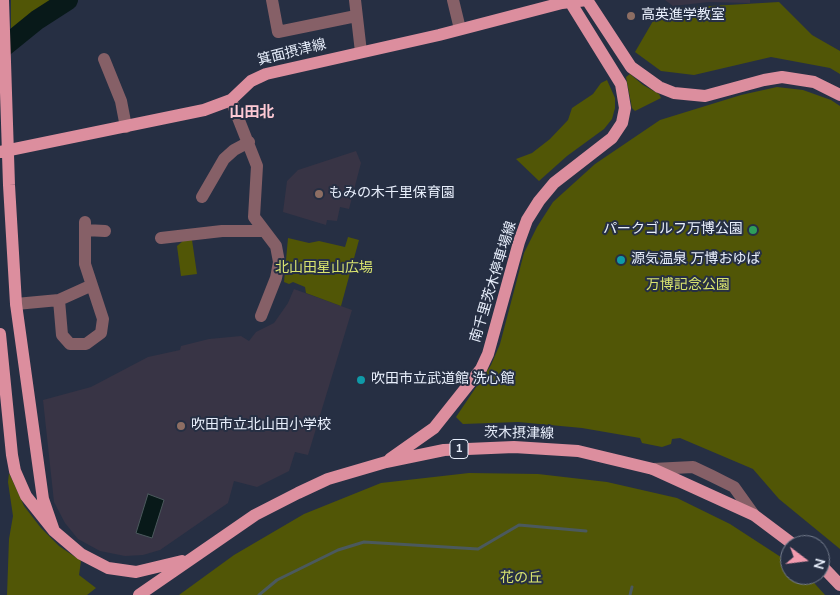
<!DOCTYPE html>
<meta charset="utf-8">
<style>
body{margin:0}
#map{position:relative;width:840px;height:595px;overflow:hidden;background:#262f43;font-family:"Nunito Sans",sans-serif}
canvas{display:block}
.north{position:absolute;left:780px;top:535px;width:50px;height:50px;box-sizing:border-box;background:#262f43;border:1px solid #747c8d;border-radius:50%;rotate:105deg;font-size:14px;font-weight:700;line-height:20px;text-align:center;color:#e8effc}
.north::after{content:'';display:block;margin:auto;width:18px;height:22px;background:#f29aae;clip-path:polygon(50% 0,100% 100%,50% 72%,0 100%)}
</style>
<div id="map">
<canvas width="840" height="595"></canvas>
<div class="north">N</div>
</div>
<script>
const ctx = document.querySelector('canvas').getContext('2d');
ctx.lineJoin = 'round';
function fillPath(path, color) {
  ctx.fillStyle = color;
  ctx.fill(path, 'evenodd');
}
function shape(rows) {
  const path = new Path2D();
  for (const r of rows) {
    path.moveTo(r[0], r[1]);
    for (let i = 2; i < r.length; i += 2) path.lineTo(r[i], r[i + 1]);
  }
  return path;
}
function strokePath(path, color, width, dash) {
  ctx.strokeStyle = color;
  ctx.lineWidth = width;
  ctx.lineCap = dash ? 'butt' : 'round';
  ctx.setLineDash(dash || []);
  ctx.stroke(path);
}
function write(font, color, halo, rows, align = 'center') {
  ctx.font = font + ' "Nunito Sans","Noto Sans JP",sans-serif';
  ctx.lineWidth = 4;
  ctx.setLineDash([]);
  ctx.textBaseline = 'middle';
  ctx.strokeStyle = halo;
  ctx.fillStyle = color;
  for (const [text, x, y, turn = 0] of rows) {
    ctx.save();
    ctx.translate(x, y);
    ctx.rotate((+turn || 0) * Math.PI / 180);
    ctx.textAlign = isNaN(turn) ? turn : align;
    if (halo) ctx.strokeText(text, 0, 0);
    ctx.fillText(text, 0, 0);
    ctx.restore();
  }
}
fillPath(shape([
 [665,0,750,0,750,3,709,2,673,6],
 [356,151,361,163,349,209,340,207,337,221,327,220,326,225,283,212,287,181,298,170],
 [294,289,352,310,308,455,295,452,289,471,257,487,234,481,228,503,160,550,143,555,125,556,100,551,78,539,65,523,54,502,43,400,91,387,148,357,180,350,181,346,209,339,241,336,249,341,256,332,274,323,288,303]
]), '#383445');
fillPath(shape([
 [11,0,57,0,11,33],
 [779,2,812,35,840,51,840,74,830,68,771,57,694,75,661,71,635,52,660,9],
 [630,74,643,85,659,94,661,98,635,111,632,108,626,77],
 [607,80,615,98,615,108,612,119,604,129,567,156,539,181,516,159,532,153,550,139,568,120,572,108,593,94,601,83],
 [777,87,803,90,831,100,840,106,840,549,779,499,753,469,680,438,672,439,671,444,662,447,642,443,640,438,582,428,518,422,463,424,456,417,491,365,500,344,524,253,537,227,553,202,595,164,660,120,741,95],
 [348,237,359,240,341,306,306,293,305,287,293,282,289,284,284,282,288,238,309,243,319,241,345,247],
 [184,240,192,240,197,274,181,276,177,246],
 [9,473,24,506,41,528,59,546,81,561,79,575,96,588,87,595,7,595,9,539,13,516,8,482],
 [469,473,538,474,607,482,677,498,730,524,790,563,790,575,807,575,825,595,179,595,234,555,304,514,381,483]
]), '#515606');
const water = shape([
 [148,494,164,500,152,538,136,533,148,494]
]);
fillPath(water, '#081919');
strokePath(water, '#4b595d', 1);
strokePath(shape([
 [259,595,277,580,338,550,364,542,478,549,519,525,586,531],
 [630,595,632,587]
]), '#4b595d', 3);
strokePath(shape([
 [0,50,37,20,68,0]
]), '#081919', 20);
strokePath(shape([
 [272,0,278,32,356,16],
 [355,0,361,52],
 [453,0,460,29],
 [104,59,121,101,126,127],
 [231,100,257,166,254,217,276,246,279,262,276,278,261,316],
 [202,197,224,159,234,150,249,142],
 [85,230,105,231],
 [161,238,222,231,263,231],
 [59,300,62,335,70,344,86,344,101,333,103,319,85,264,85,222],
 [16,304,59,300,90,286],
 [653,469,693,467,712,476,734,487,754,515]
]), '#866067', 12);
strokePath(shape([
 [3,0,9,185,16,304,43,499,54,531],
 [587,0,631,67,659,87,674,93,705,96,764,80,782,77,814,82,840,95],
 [0,152,204,110,231,100,251,81,266,74,439,35,562,3,587,0],
 [0,334,12,455,15,471,26,496,54,531,81,554,108,568,136,572,182,561],
 [390,459,434,428,481,369,488,354,519,242,527,220,539,201,554,183,612,138,622,123,625,108,621,84,569,0],
 [820,564,840,585],
 [139,595,255,515,298,493,328,479,386,462,444,450,514,447,578,451,653,469,754,515,794,545]
]), '#dc8e9e', 12);
for (const [x, y, r, color] of [
 [631,16,5,"#8d6e63"],
 [319,194,5,"#8d6e63"],
 [753,230,5,"#2e9e5b"],
 [621,260,5,"#0f9aa8"],
 [361,380,5,"#0f9aa8"],
 [181,426,5,"#8d6e63"]
]) {
  const dot = new Path2D();
  dot.arc(x, y, r, 0, 2 * Math.PI);
  ctx.fillStyle = color;
  ctx.fill(dot);
  strokePath(dot, '#262f43', 2);
}
for (const [x, y, w] of [
 [459,449,18]
]) {
  const box = new Path2D();
  box.roundRect(x - w / 2, y - 9.5, w, 19, 4);
  ctx.fillStyle = '#262f43';
  ctx.fill(box);
  strokePath(box, '#e8effc', 1);
}
write('bold 12px', '#e8effc', null, [
 ["1",459,449]
]);
write('14px', '#e8effc', '#262f43', [
 ["高英進学教室",641,16],
 ["もみの木千里保育園",329,194],
 ["パークゴルフ万博公園",743,230,"right"],
 ["源気温泉 万博おゆば",631,260],
 ["吹田市立武道館 洗心館",371,380],
 ["吹田市立北山田小学校",191,426]
], 'left');
write('14px', '#e8effc', '#262f43', [
 ["箕面摂津線",292,53,-14],
 ["南千里茨木停車場線",494,282,-73],
 ["茨木摂津線",519,434,1]
]);
write('14px', '#d9e46f', '#262f43', [
 ["北山田星山広場",324,269],
 ["万博記念公園",688,286],
 ["花の丘",521,579]
]);
write('bold 15px', '#fdc9d4', '#262f43', [
 ["山田北",252,113]
]);
</script>
